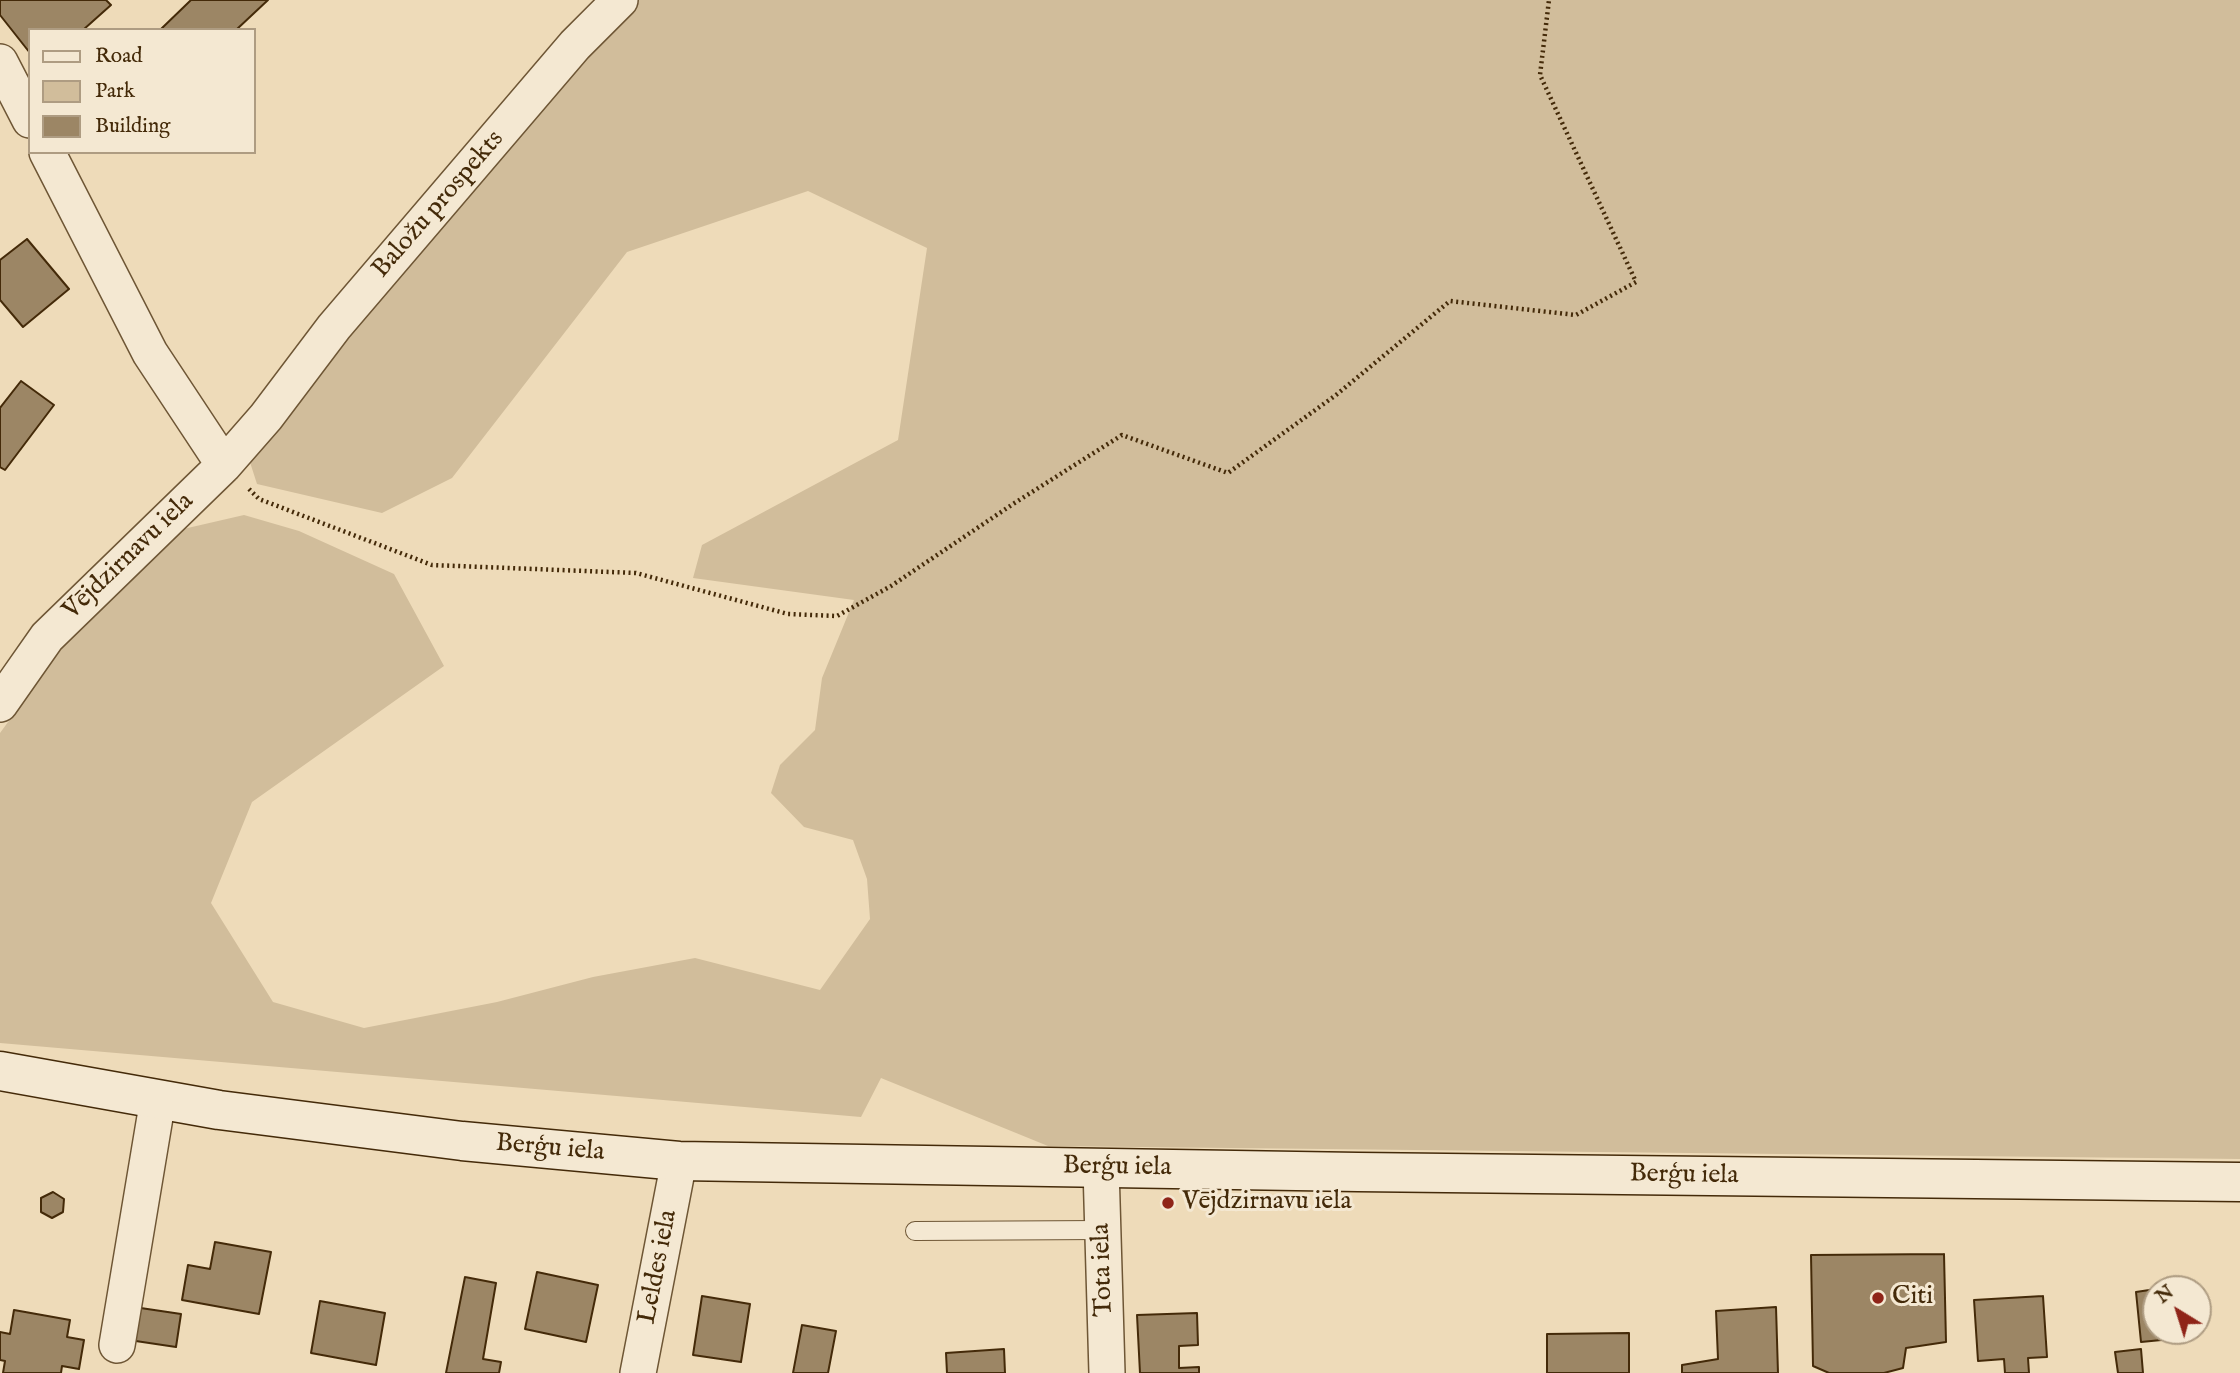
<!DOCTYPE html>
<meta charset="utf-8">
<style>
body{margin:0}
#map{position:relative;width:2240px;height:1373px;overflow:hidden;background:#eedbb9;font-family:"IM FELL English",serif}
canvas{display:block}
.legend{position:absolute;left:28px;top:28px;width:228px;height:126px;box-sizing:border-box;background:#f4e8d2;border:2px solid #ae9c82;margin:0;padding:9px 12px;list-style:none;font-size:21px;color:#442a09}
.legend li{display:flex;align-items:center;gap:14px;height:35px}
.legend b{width:35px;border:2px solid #ae9c82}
.north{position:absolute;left:2142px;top:1275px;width:70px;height:70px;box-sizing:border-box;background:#f4e8d2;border:2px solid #ae9c82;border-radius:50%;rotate:322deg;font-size:19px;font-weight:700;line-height:28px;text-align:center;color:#442a09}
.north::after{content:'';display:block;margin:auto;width:24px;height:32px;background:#8f2418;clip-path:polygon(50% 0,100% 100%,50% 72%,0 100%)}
</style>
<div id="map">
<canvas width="2240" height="1373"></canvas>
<ul class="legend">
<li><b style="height:9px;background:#f4e8d2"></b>Road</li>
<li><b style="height:19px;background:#d1bd9b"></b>Park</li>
<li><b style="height:19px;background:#9c8665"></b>Building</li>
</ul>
<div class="north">N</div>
</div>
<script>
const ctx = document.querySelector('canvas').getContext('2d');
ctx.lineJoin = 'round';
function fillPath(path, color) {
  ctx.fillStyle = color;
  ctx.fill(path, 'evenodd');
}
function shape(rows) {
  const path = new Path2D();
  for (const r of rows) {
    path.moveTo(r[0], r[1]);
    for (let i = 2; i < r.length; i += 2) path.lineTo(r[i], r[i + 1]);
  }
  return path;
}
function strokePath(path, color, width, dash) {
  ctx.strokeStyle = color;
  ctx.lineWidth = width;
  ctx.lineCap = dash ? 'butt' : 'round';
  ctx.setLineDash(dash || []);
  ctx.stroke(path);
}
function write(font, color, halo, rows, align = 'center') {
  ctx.font = font + ' "IM FELL English",serif';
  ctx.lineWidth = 6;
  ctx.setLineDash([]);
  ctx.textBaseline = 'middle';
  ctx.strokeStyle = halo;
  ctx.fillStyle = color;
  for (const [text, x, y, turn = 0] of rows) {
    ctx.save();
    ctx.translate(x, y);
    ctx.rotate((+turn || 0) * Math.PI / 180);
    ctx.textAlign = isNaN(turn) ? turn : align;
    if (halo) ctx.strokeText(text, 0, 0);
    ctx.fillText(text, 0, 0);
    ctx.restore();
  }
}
fillPath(shape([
 [639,0,2240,0,2240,1159,1048,1146,881,1078,861,1117,0,1043,0,733,95,603,179,530,244,515,299,531,394,574,444,666,252,802,211,903,273,1002,364,1028,497,1002,593,977,695,958,820,990,870,919,867,879,853,840,804,827,771,793,780,765,815,730,822,678,854,600,693,578,702,545,898,440,927,248,808,191,627,252,452,478,382,513,257,484,248,456,433,223]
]), '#d1bd9b');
const building = shape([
 [0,0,106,0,111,5,83,30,30,30,30,53,0,15,0,0],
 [191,0,268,0,236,30,160,30,191,0],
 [27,239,69,289,23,327,0,300,0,260,27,239],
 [21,381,54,405,5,470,0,467,0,408,21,381],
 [53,1192,64,1199,63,1212,52,1218,41,1212,41,1198,53,1192],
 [215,1242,271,1252,259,1314,182,1300,188,1265,210,1269,215,1242],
 [1944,1254,1946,1342,1906,1348,1903,1368,1884,1373,1829,1373,1813,1366,1811,1255,1944,1254],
 [537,1272,598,1285,586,1342,525,1329,537,1272],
 [465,1277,496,1283,483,1359,501,1362,499,1373,446,1373,465,1277],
 [2156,1289,2156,1331,2181,1331,2182,1338,2141,1342,2136,1292,2156,1289],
 [702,1296,750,1304,741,1362,693,1355,702,1296],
 [2043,1296,2047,1357,2028,1358,2029,1373,2005,1373,2004,1359,1978,1361,1974,1300,2043,1296],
 [320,1301,385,1313,376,1365,311,1353,320,1301],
 [134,1307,181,1314,176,1347,129,1340,134,1307],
 [1776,1307,1778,1373,1682,1373,1682,1365,1718,1359,1716,1311,1776,1307],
 [14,1310,70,1320,67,1337,84,1340,79,1369,62,1366,61,1373,3,1373,5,1361,0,1360,0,1332,10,1334,14,1310],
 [1197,1313,1198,1345,1179,1346,1179,1368,1199,1367,1199,1373,1140,1373,1137,1315,1197,1313],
 [802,1325,836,1331,828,1373,793,1373,802,1325],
 [1629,1333,1629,1373,1547,1373,1547,1334,1629,1333],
 [1004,1349,1005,1373,947,1373,946,1353,1004,1349],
 [2141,1349,2143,1373,2118,1373,2115,1352,2141,1349]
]);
fillPath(building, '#9c8665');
strokePath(building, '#442a09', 2);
const service = shape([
 [915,1231,1102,1230]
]);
const minor = shape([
 [0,62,30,120],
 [47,152,150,353,224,465],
 [0,704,47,637,224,465,266,417,334,327,575,45,620,0],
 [1101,1168,1107,1373],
 [117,1345,158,1099],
 [638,1373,679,1161]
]);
const secondary = shape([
 [0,1071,219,1110,462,1141,679,1161,1358,1172,2240,1182]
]);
strokePath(service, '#6e5635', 20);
strokePath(minor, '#6e5635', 38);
strokePath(secondary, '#442a09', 41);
strokePath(shape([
 [249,489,259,499,432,565,636,573,788,614,837,616,891,586,1013,504,1122,435,1228,473,1336,395,1450,301,1576,315,1636,282,1540,75,1549,0]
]), '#442a09', 4.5, [2, 3.5]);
strokePath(service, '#f4e8d2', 18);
strokePath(minor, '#f4e8d2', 35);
strokePath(secondary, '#f4e8d2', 38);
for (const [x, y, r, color] of [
 [1168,1203,7,"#8f2418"],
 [1878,1298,7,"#8f2418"]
]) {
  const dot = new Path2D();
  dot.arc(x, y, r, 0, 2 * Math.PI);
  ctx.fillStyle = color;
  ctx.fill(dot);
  strokePath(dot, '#f4e8d2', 2.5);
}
write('26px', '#442a09', '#f4e8d2', [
 ["Baložu prospekts",439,205,-49],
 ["Vējdzirnavu iela",129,557,-44],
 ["Berģu iela",550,1149,5],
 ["Berģu iela",1117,1168,1],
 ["Berģu iela",1684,1176,1],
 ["Leldes iela",659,1267,-79],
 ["Tota iela",1104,1270,-92]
]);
write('26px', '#442a09', '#f4e8d2', [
 ["Vējdzirnavu iela",1182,1203],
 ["Citi",1892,1298]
], 'left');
</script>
